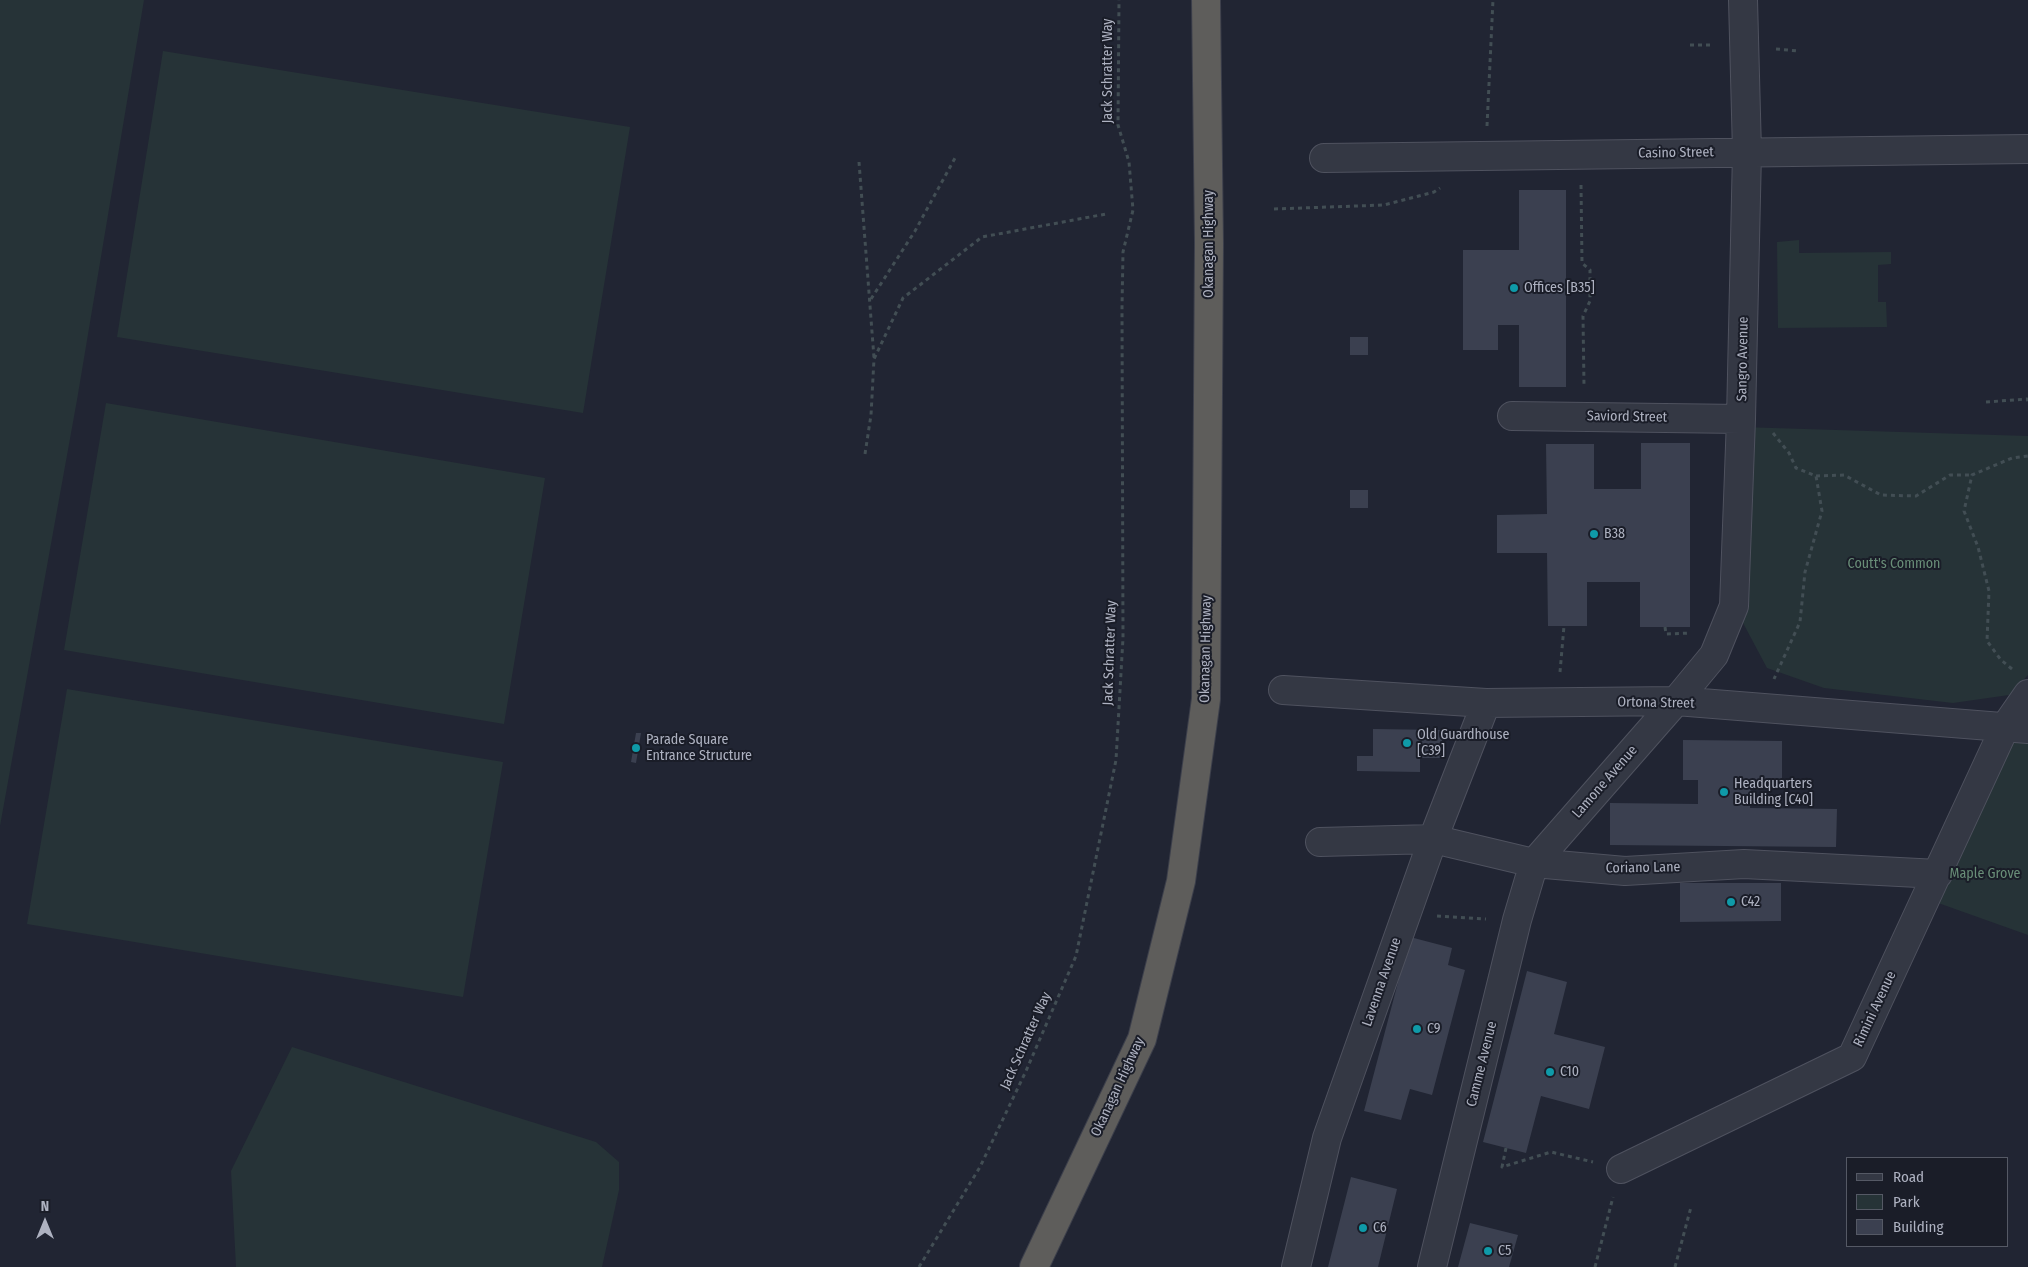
<!DOCTYPE html>
<style>
body{margin:0}
#map{position:relative;width:2028px;height:1267px;overflow:hidden;background:#212533;font-family:"Fira Sans Condensed",sans-serif}
canvas{display:block}
.legend{position:absolute;left:1846px;top:1157px;width:162px;height:90px;box-sizing:border-box;background:#1a1d28;border:1px solid #555965;margin:0;padding:6px 9px;list-style:none;font-size:15px;color:#aeb2c1}
.legend li{display:flex;align-items:center;gap:10px;height:25px}
.legend b{width:25px;border:1px solid #555965}
.north{position:absolute;left:20px;top:1197px;width:50px;height:50px;-webkit-text-stroke:4px #1a1d28;paint-order:stroke;rotate:0deg;font-size:14px;font-weight:700;line-height:20px;text-align:center;color:#aeb2c1}
.north::after{content:'';display:block;margin:auto;width:18px;height:22px;background:#aeb2c1;clip-path:polygon(50% 0,100% 100%,50% 72%,0 100%)}
</style>
<div id="map">
<canvas width="2028" height="1267"></canvas>
<ul class="legend">
<li><b style="height:6px;background:#343844"></b>Road</li>
<li><b style="height:14px;background:#263337"></b>Park</li>
<li><b style="height:14px;background:#3b4050"></b>Building</li>
</ul>
<div class="north">N</div>
</div>
<script>
const ctx = document.querySelector('canvas').getContext('2d');
ctx.lineJoin = 'round';
function fillPath(path, color) {
  ctx.fillStyle = color;
  ctx.fill(path, 'evenodd');
}
function shape(rows) {
  const path = new Path2D();
  for (const r of rows) {
    path.moveTo(r[0], r[1]);
    for (let i = 2; i < r.length; i += 2) path.lineTo(r[i], r[i + 1]);
  }
  return path;
}
function strokePath(path, color, width, dash) {
  ctx.strokeStyle = color;
  ctx.lineWidth = width;
  ctx.lineCap = dash ? 'butt' : 'round';
  ctx.setLineDash(dash || []);
  ctx.stroke(path);
}
function write(font, color, halo, rows, align = 'center') {
  ctx.font = font + ' "Fira Sans Condensed",sans-serif';
  ctx.lineWidth = 4;
  ctx.setLineDash([]);
  ctx.textBaseline = 'middle';
  ctx.strokeStyle = halo;
  ctx.fillStyle = color;
  for (const [text, x, y, turn = 0] of rows) {
    ctx.save();
    ctx.translate(x, y);
    ctx.rotate((+turn || 0) * Math.PI / 180);
    ctx.textAlign = isNaN(turn) ? turn : align;
    if (halo) ctx.strokeText(text, 0, 0);
    ctx.fillText(text, 0, 0);
    ctx.restore();
  }
}
fillPath(shape([
 [0,0,144,0,77,400,0,826],
 [163,51,630,127,583,413,117,337],
 [1799,240,1799,253,1891,252,1891,264,1878,265,1878,302,1886,302,1887,327,1778,328,1777,242],
 [106,403,545,478,504,724,64,650],
 [1741,427,2028,436,2028,675,2009,695,1953,703,1824,688,1767,668,1734,606],
 [67,689,503,762,463,997,27,924],
 [2005,727,2028,729,2028,935,1927,899],
 [292,1047,596,1142,619,1162,619,1190,602,1267,236,1267,231,1171]
]), '#263337');
fillPath(shape([
 [1519,190,1566,190,1566,387,1519,387,1519,325,1498,325,1498,350,1463,350,1463,250,1519,250],
 [1350,337,1368,337,1368,355,1350,355],
 [1641,443,1690,443,1690,627,1640,627,1640,582,1587,582,1587,626,1548,626,1547,553,1497,553,1497,515,1547,514,1546,444,1594,444,1594,489,1641,489],
 [1350,490,1368,490,1368,508,1350,508],
 [1373,729,1442,730,1442,758,1420,758,1420,772,1357,771,1357,756,1373,756],
 [636,733,641,733,636,763,631,762],
 [1683,740,1782,741,1782,781,1751,780,1750,808,1837,809,1836,847,1610,845,1610,803,1698,804,1698,780,1683,780],
 [1680,883,1781,883,1781,921,1680,922],
 [1410,937,1452,948,1448,965,1465,970,1432,1095,1410,1089,1401,1120,1364,1111],
 [1527,971,1567,982,1554,1034,1605,1047,1589,1109,1541,1096,1526,1153,1483,1142],
 [1351,1177,1397,1189,1378,1267,1328,1267],
 [1470,1223,1518,1235,1509,1267,1458,1267]
]), '#3b4050');
const minor = shape([
 [1324,158,2028,149],
 [1512,416,1741,419],
 [1283,690,1486,703,1676,701,2028,729],
 [1320,842,1433,839,1534,863,1625,871,1744,864,1938,874],
 [1621,1169,1852,1057,2005,727,2028,694],
 [1296,1267,1327,1138,1433,839,1486,703],
 [1432,1267,1517,920,1534,863,1676,701,1714,655,1734,606,1741,419,1747,152,1743,0]
]);
const trunk = shape([
 [1034,1267,1142,1039,1181,881,1206,699,1209,243,1206,0]
]);
strokePath(minor, '#4f525f', 30);
strokePath(trunk, '#3c3f4b', 30);
strokePath(shape([
 [1690,45,1714,45],
 [1776,49,1799,51],
 [1487,126,1493,0],
 [859,162,874,358],
 [1581,185,1582,263,1590,270,1590,301,1583,316,1584,386],
 [1274,209,1384,205,1434,192,1440,188],
 [871,299,915,231,955,158],
 [1986,402,2027,399,2028,401],
 [1773,433,1789,453,1796,468,1816,476,1822,511,1805,572,1800,622,1774,679],
 [865,454,871,415,874,359,903,298,982,237,1106,214],
 [1816,476,1844,475,1881,495,1916,496,1950,475,1972,475],
 [1665,627,1666,634,1690,633],
 [2012,669,2001,660,1987,641,1989,591,1978,547,1964,511,1972,475,2012,458,2028,456],
 [1560,672,1564,626],
 [1437,916,1486,919],
 [1506,1148,1502,1167,1551,1152,1593,1162],
 [919,1267,980,1167,1026,1071,1076,956,1116,760,1123,638,1122,307,1123,252,1133,210,1129,162,1118,125,1119,0],
 [1595,1267,1613,1197],
 [1675,1267,1691,1207]
]), '#424e54', 3, [4, 4]);
strokePath(minor, '#343844', 28);
strokePath(trunk, '#5e5d5b', 28);
for (const [x, y, r, color] of [
 [1514,288,5,"#0f9aa8"],
 [1594,534,5,"#0f9aa8"],
 [1407,743,5,"#0f9aa8"],
 [636,748,5,"#0f9aa8"],
 [1724,792,5,"#0f9aa8"],
 [1731,902,5,"#0f9aa8"],
 [1417,1029,5,"#0f9aa8"],
 [1550,1072,5,"#0f9aa8"],
 [1363,1228,5,"#0f9aa8"],
 [1488,1251,5,"#0f9aa8"]
]) {
  const dot = new Path2D();
  dot.arc(x, y, r, 0, 2 * Math.PI);
  ctx.fillStyle = color;
  ctx.fill(dot);
  strokePath(dot, '#1a1d28', 2);
}
write('14px', '#aeb2c1', '#1a1d28', [
 ["Jack Schratter Way",1108,71,-90],
 ["Casino Street",1676,153,-1],
 ["Okanagan Highway",1209,244,-90],
 ["Sangro Avenue",1743,359,-89],
 ["Saviord Street",1627,417,1],
 ["Okanagan Highway",1206,649,-89],
 ["Jack Schratter Way",1110,653,-88],
 ["Ortona Street",1656,703,1],
 ["Lamone Avenue",1605,782,-49],
 ["Coriano Lane",1643,868,-1],
 ["Lavenna Avenue",1382,982,-71],
 ["Rimini Avenue",1875,1009,-65],
 ["Jack Schratter Way",1026,1041,-66],
 ["Camme Avenue",1482,1064,-76],
 ["Okanagan Highway",1118,1087,-65]
]);
write('14px', '#aeb2c1', '#1a1d28', [
 ["Offices [B35]",1524,288],
 ["B38",1604,534],
 ["Old Guardhouse",1417,735],
 ["[C39]",1417,751],
 ["Parade Square",646,740],
 ["Entrance Structure",646,756],
 ["Headquarters",1734,784],
 ["Building [C40]",1734,800],
 ["C42",1741,902],
 ["C9",1427,1029],
 ["C10",1560,1072],
 ["C6",1373,1228],
 ["C5",1498,1251]
], 'left');
write('14px', '#698e78', '#1a1d28', [
 ["Coutt's Common",1894,564],
 ["Maple Grove",1985,874]
]);
</script>
